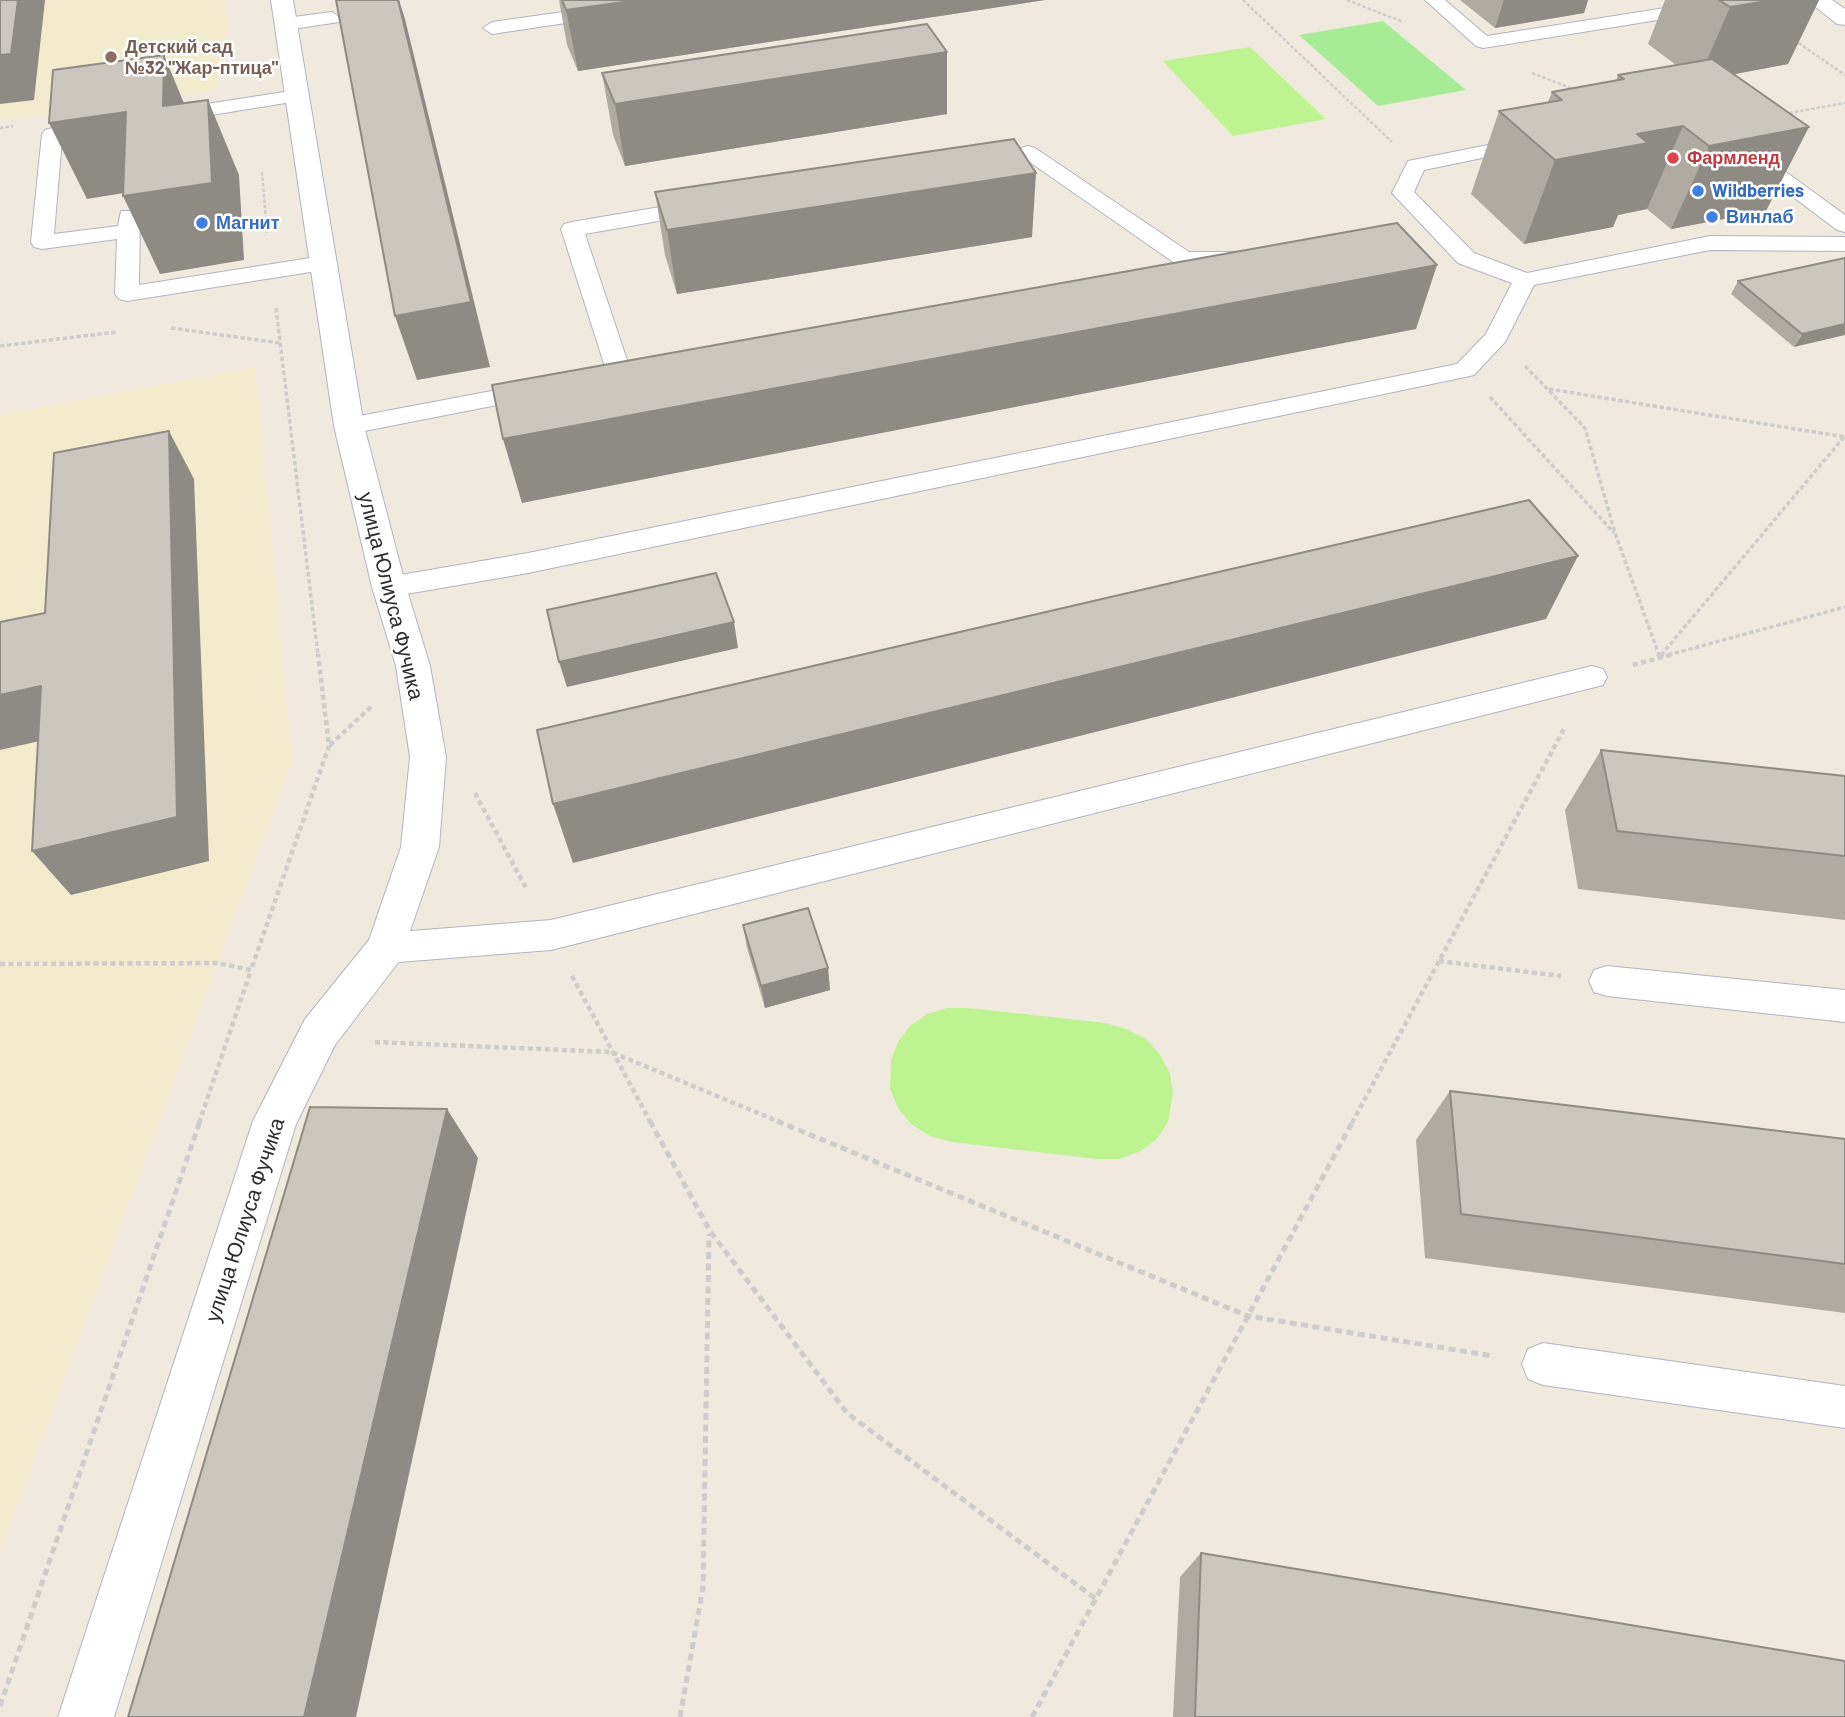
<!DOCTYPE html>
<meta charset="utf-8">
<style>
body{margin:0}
canvas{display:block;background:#f0eade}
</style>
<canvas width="1845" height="1717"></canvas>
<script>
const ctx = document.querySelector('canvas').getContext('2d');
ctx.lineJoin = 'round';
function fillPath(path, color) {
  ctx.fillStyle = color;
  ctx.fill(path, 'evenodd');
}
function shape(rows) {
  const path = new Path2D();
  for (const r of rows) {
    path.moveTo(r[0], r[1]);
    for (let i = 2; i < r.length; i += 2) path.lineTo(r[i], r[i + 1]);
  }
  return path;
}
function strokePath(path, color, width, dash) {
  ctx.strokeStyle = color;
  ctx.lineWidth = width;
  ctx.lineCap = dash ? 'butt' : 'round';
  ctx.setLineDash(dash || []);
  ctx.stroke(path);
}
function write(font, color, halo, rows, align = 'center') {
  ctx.font = font + ' Barlow,sans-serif';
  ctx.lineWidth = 5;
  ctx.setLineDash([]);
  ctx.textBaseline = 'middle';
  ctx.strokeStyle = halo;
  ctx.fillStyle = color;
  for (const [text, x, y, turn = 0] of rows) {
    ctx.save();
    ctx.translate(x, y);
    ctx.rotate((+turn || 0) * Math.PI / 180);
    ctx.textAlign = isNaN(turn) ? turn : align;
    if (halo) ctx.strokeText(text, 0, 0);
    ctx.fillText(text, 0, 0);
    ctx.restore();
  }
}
fillPath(shape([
 [0,0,225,0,228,25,218,90,0,121],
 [255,367,292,760,0,1552,0,415]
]), '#f3ebcd');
fillPath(shape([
 [1383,21,1466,90,1378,106,1299,35]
]), '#a8eb96');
fillPath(shape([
 [1250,47,1326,119,1233,136,1163,61],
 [947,1008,968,1008,1105,1023,1126,1029,1146,1039,1160,1055,1170,1073,1173,1093,1168,1122,1157,1139,1141,1151,1119,1159,1097,1159,952,1142,930,1136,911,1124,898,1108,890,1089,891,1060,898,1042,910,1026,927,1014]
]), '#bdf391');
const service = shape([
 [648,0,695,0,686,5,492,34,483,28,492,22,648,0],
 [1425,0,1445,0,1487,36,1716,0,1760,0,1751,5,1483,48,1476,46,1425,0],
 [332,12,341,18,339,22,286,30,277,24,286,18,332,12],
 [297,90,304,92,307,96,304,100,168,122,161,120,158,116,161,112,168,110,297,90],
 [98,121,105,123,108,127,105,131,62,139,54,234,118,226,121,211,137,211,140,216,139,285,323,256,331,258,334,263,331,268,323,270,127,301,119,299,115,294,117,239,42,249,34,247,31,242,42,134,45,130,52,128,98,121],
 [1528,137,1535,139,1538,143,1535,147,1424,170,1414,192,1474,253,1527,273,1710,236,1845,237,1845,251,1710,250,1534,285,1505,342,1474,375,1465,377,528,573,389,597,379,594,375,587,379,580,389,577,528,553,1457,364,1486,334,1512,283,1458,263,1392,193,1408,161,1528,137],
 [1028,146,1035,148,1189,252,1240,252,1248,254,1251,259,1248,264,1240,266,1176,264,1021,156,1018,152,1021,148,1028,146],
 [1746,146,1753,148,1845,215,1845,232,1837,230,1739,156,1736,152,1739,148,1746,146],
 [701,200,709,202,712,207,709,212,585,234,632,375,629,380,620,383,589,389,580,386,577,381,580,376,606,370,561,229,564,224,572,222,701,200],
 [539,382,548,385,552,390,548,395,349,434,340,432,336,426,340,420,349,418,539,382],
 [1592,666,1603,669,1607,677,1603,685,551,950,386,963,374,958,369,948,374,938,386,933,551,920,1592,666],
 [1607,966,1845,990,1845,1022,1607,996,1594,992,1589,981,1594,970,1607,966],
 [1543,1343,1845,1386,1845,1428,1543,1385,1528,1379,1522,1364,1528,1349,1543,1343]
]);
const minor = shape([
 [271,0,293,0,364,426,406,587,430,666,446,757,439,847,400,960,335,1045,296,1124,114,1717,58,1717,253,1121,305,1019,369,940,401,847,410,757,396,666,372,587,334,426,271,0]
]);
const tertiary = shape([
 [1807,0,1832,0,1845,9,1845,25,1837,24,1807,0]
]);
strokePath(service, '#b2b3c2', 2);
strokePath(minor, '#b2b3c2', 2);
strokePath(tertiary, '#b2b3c2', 2);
strokePath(shape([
 [1243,0,1392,142],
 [1347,0,1403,22],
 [1794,40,1845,75],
 [1532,73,1576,90],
 [1784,114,1845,103],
 [0,128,13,126],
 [262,172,267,233]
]), '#cdcdcd', 2.5, [3.5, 2]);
strokePath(shape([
 [276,308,318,655],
 [171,328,280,343],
 [0,346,117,332],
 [1525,366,1585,428,1615,533,1659,655],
 [1549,389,1845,437],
 [1490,397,1614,533],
 [1661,655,1844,437],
 [1668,655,1845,607]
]), '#cdcdcd', 3.5, [4.5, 2.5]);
strokePath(shape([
 [1658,654,1660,658],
 [1660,657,1663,654],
 [1633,665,1674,654],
 [330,745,372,706],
 [475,793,527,890],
 [1439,961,1561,976],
 [0,964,217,963,251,970,329,746,318,654],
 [572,976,651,1123],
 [375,1042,611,1052,782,1123],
 [199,1123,251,970],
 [1352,1123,1565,727]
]), '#cdcdcd', 4.5, [5, 3.5]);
strokePath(shape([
 [650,1121,710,1231,847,1413,1096,1599],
 [777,1121,1248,1316,1493,1356],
 [0,1706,200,1121],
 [680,1717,703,1587,709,1234],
 [1032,1717,1353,1121]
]), '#cdcdcd', 5, [7, 4.5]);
fillPath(service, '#fff');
fillPath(minor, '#fff');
fillPath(tertiary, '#fff');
fillPath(shape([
 [559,0,1045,0,578,71,567,45],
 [1460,0,1588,0,1584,13,1495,28],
 [1665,0,1819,0,1788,64,1734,74,1766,211,1671,229,1647,209,1618,215,1613,227,1524,244,1471,194,1499,111,1548,102,1552,92,1616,81,1618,75,1676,65,1648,44],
 [947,52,947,114,625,166,613,135,602,73],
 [655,192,1032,237,677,294,665,255],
 [1845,258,1794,347,1731,294,1738,281],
 [1601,750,1845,776,1845,920,1578,889,1565,810],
 [743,925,828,968,830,990,765,1008,747,948],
 [1450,1091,1845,1139,1845,1313,1425,1258,1416,1140],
 [1201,1553,1845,1717,1173,1717,1180,1577]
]), '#afaba3');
fillPath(shape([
 [18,0,45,0,34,100,0,104,0,55],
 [398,0,399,0,405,19,490,367,417,380,395,316],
 [638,0,1045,0,578,71,566,10],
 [1504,0,1588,0,1584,13,1495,28],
 [1773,0,1819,0,1788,64,1698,81,1730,7],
 [947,52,947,114,625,166,615,104],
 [164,55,195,130,163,106],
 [208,100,239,175,244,260,160,274,123,196],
 [126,112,160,187,87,199,49,123],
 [1683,126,1647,209,1618,215,1613,227,1524,244,1555,160,1637,134],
 [1809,127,1766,211,1671,229,1709,146],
 [1036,173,1032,237,677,294,667,230],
 [1437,265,1416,329,522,503,503,439],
 [1845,324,1845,335,1794,347,1802,334],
 [169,431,194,479,209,861,71,895,32,851],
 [1578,556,1546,619,573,863,553,804],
 [734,622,738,648,567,687,559,662],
 [41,686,75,733,0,750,0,695],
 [828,968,830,990,765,1008,761,986],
 [447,1109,478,1158,356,1717,304,1717]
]), '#8e8b85');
const building = shape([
 [0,0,18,0,11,54,0,55,0,0],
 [336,0,398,0,471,302,395,316,336,0],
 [562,0,638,0,566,10,562,0],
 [1719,0,1773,0,1730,7,1719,0],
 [927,24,947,52,615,104,602,73,927,24],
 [164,55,163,106,208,100,212,183,123,196,126,112,49,123,53,70,164,55],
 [1712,59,1809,127,1709,146,1683,126,1637,134,1648,143,1555,160,1499,111,1562,100,1552,92,1624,79,1618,75,1712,59],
 [1014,139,1036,173,667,230,655,192,1014,139],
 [1397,223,1437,265,503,439,492,385,1397,223],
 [1845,258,1845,324,1802,334,1738,281,1845,258],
 [169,431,177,817,32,851,41,686,0,695,0,622,45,613,54,453,169,431],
 [1529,500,1578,556,553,804,537,730,1529,500],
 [716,573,734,622,559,662,547,610,716,573],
 [1601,750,1845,776,1845,856,1617,831,1601,750],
 [808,908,828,968,761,986,743,925,808,908],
 [1450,1091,1845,1139,1845,1264,1461,1214,1450,1091],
 [310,1107,447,1109,304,1717,128,1717,310,1107],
 [1201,1553,1845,1661,1845,1717,1195,1717,1201,1553]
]);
fillPath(building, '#cbc7be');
strokePath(building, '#8e8b85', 2);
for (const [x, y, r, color] of [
 [111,57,7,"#8d6e63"],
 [1673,158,7,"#e0444e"],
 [1698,191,7,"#3f7fe0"],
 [1712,217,7,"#3f7fe0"],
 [202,223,7,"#3f7fe0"]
]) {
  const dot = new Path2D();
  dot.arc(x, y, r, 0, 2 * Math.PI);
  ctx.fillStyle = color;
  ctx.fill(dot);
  strokePath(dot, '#fff', 2.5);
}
write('bold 18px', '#785e54', '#fff', [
 ["Детский сад",125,47],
 ["№32 \"Жар-птица\"",125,68]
], 'left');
write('bold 18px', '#be3a42', '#fff', [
 ["Фармленд",1687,158]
], 'left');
write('bold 18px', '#366cbe', '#fff', [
 ["Wildberries",1712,191],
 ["Винлаб",1726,217],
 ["Магнит",216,223]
], 'left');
write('21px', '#2d2d2d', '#fff', [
 ["улица Юлиуса Фучика",391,596,76],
 ["улица Юлиуса Фучика",245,1220,-72]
]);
</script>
